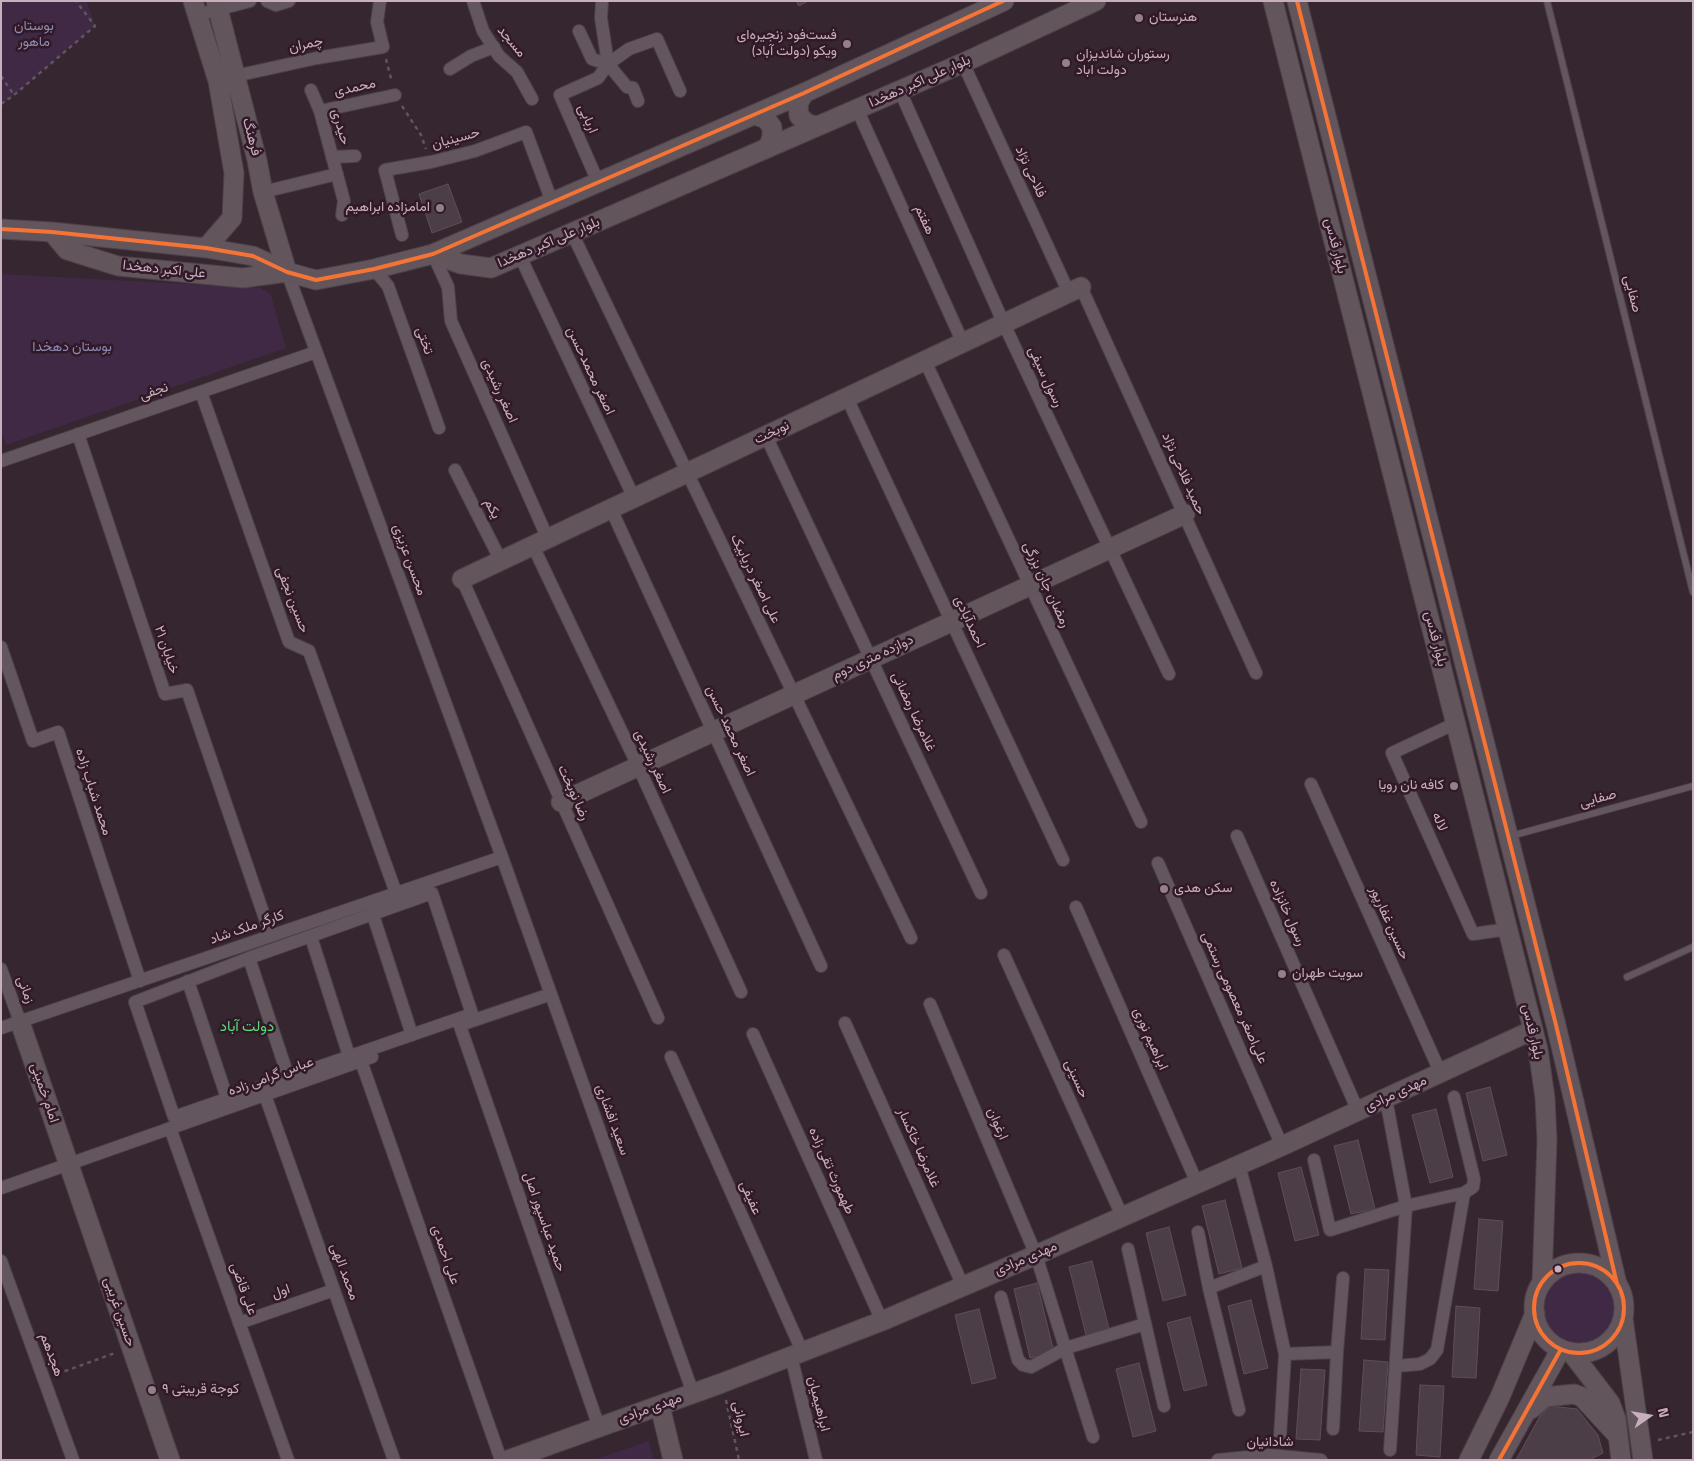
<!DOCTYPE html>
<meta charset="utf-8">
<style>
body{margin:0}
#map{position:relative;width:1694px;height:1461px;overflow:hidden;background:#362630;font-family:"Titillium Web",sans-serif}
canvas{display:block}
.frame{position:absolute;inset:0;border:2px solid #c8afbd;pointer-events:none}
.north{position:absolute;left:1624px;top:1391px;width:50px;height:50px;-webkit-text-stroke:4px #311927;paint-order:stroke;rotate:77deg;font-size:14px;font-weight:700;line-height:20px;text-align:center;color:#c8afbd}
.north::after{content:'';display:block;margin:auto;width:18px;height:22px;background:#c8afbd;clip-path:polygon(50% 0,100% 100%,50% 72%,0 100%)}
</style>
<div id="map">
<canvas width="1694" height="1461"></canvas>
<div class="frame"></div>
<div class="north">N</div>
</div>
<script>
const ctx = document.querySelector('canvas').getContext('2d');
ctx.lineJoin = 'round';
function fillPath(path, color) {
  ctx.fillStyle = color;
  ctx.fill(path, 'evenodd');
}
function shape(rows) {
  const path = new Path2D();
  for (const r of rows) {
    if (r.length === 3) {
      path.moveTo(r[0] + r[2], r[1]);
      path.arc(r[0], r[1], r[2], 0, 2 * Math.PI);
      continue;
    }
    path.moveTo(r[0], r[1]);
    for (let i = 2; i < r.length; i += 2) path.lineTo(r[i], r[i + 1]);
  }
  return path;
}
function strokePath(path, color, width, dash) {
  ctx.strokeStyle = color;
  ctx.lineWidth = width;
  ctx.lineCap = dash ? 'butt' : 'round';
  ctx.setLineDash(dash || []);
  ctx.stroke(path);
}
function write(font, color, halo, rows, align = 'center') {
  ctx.font = font + ' "Titillium Web",Vazirmatn,sans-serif';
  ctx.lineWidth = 5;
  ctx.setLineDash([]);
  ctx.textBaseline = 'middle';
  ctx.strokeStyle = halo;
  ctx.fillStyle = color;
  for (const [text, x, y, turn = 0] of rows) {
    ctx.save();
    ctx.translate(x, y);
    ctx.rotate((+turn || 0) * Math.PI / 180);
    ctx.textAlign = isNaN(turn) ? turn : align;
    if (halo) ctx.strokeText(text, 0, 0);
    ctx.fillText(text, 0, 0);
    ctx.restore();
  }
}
fillPath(shape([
 [1,1,87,1,95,26,1,106],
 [1,274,261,288,271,295,286,348,6,445,1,430],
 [1579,1309,39],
 [649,1441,653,1460,593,1460]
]), '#3f2945');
const building = shape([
 [796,1,808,1,799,6,796,1],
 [448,184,462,222,432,233,419,194,448,184],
 [1490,1087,1507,1155,1483,1161,1466,1093,1490,1087],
 [1436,1109,1453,1177,1430,1183,1412,1115,1436,1109],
 [1358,1140,1375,1209,1351,1214,1334,1146,1358,1140],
 [1301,1167,1319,1235,1295,1241,1278,1173,1301,1167],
 [1225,1200,1242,1268,1219,1274,1202,1206,1225,1200],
 [1479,1219,1503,1221,1498,1291,1474,1289,1479,1219],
 [1169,1227,1186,1295,1163,1301,1146,1233,1169,1227],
 [1092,1261,1109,1329,1086,1335,1069,1267,1092,1261],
 [1365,1269,1389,1270,1385,1340,1361,1339,1365,1269],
 [1037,1283,1054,1352,1030,1358,1014,1289,1037,1283],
 [1251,1300,1268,1368,1244,1374,1228,1306,1251,1300],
 [1456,1306,1480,1308,1476,1378,1452,1377,1456,1306],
 [979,1309,996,1378,972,1384,955,1315,979,1309],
 [1190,1317,1207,1385,1184,1391,1167,1323,1190,1317],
 [1364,1360,1388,1362,1383,1432,1359,1431,1364,1360],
 [1139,1363,1156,1431,1133,1437,1116,1369,1139,1363],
 [1301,1369,1325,1370,1320,1440,1296,1439,1301,1369],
 [1420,1385,1444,1386,1440,1457,1416,1455,1420,1385],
 [1550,1406,1577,1409,1598,1435,1603,1453,1589,1460,1516,1460,1540,1416,1550,1406]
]);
fillPath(building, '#4c3e46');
strokePath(building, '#5e4e58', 1);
const lane = shape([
 [1547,1,1693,592],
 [1511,836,1693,786],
 [1627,977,1693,947]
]);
const street = shape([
 [267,1,276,5,289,1],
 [473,1,483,31,499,56,517,72,532,99],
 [602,1,601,18,608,64,627,87,633,88,638,101],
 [197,15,250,1],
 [579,31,592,59,608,64],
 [963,63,1069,293],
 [450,69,471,56,494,47],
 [235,76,317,58,383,47,377,22,380,1],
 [311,90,320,111,344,201,342,215],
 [900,91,1004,324,1169,674],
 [857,109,963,343],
 [320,111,395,95],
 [332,157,355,156],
 [598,182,560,95,598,78,608,64,629,49,657,39,680,91],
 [263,192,337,174],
 [572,233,911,938],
 [402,235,385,170,431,162,475,151,526,132,552,202],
 [433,254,448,287,451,321,548,539],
 [520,256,634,498],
 [374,269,388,286,439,428],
 [287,272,502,857,693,1393],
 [1081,287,1256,673],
 [925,361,1141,822],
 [201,392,289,642,309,651,396,893],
 [847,398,1063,860],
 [78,434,165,694,187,690,271,936],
 [766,436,981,893],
 [1,461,316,352],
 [455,470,501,561],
 [611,509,821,966],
 [533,546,638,766,741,992],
 [462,579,658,1018],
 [1,647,33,741,58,732,140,981],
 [1456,723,1392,753,1473,934,1508,929],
 [1311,784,1441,1074],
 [1237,836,1358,1111],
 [1158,863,1282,1146],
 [432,893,472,1014,174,1117,135,1002,249,958,432,893],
 [1076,907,1197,1183],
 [373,915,412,1035],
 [311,937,349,1056],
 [1004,955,1122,1216],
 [249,958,288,1076],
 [1,969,20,1022],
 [188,981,227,1098],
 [930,1004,1036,1255,1093,1437],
 [845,1023,963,1286],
 [463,1024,551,994],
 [460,1026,599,1427],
 [1,1028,502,857],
 [753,1034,882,1321],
 [671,1057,802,1351],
 [361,1061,501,1460],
 [265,1095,394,1460],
 [1386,1099,1406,1206,1390,1450],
 [170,1128,288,1460],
 [1314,1160,1330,1230,1406,1206,1464,1193,1473,1187,1474,1179,1454,1097],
 [1239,1165,1266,1266,1285,1354,1280,1437],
 [1,1188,372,1057],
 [1198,1232,1209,1288,1239,1410],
 [1128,1249,1164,1406],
 [1,1261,73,1460],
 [1209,1288,1266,1266],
 [1001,1297,1018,1360,1023,1365,1031,1367,1066,1348,1145,1324],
 [239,1323,334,1290],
 [1285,1354,1337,1352],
 [791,1356,816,1460],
 [1396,1366,1420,1364,1430,1359,1437,1350,1464,1193],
 [1333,1429,1337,1352,1343,1278],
 [1218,1460,1269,1455,1321,1460]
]);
const secondary = shape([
 [193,1,218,81,234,173,232,218,206,248],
 [216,1,257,160,263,192,287,272],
 [1273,1,1538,1049,1545,1098,1547,1140,1542,1283],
 [1297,1,1556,1025,1617,1284],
 [804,93,798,104,799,116,808,124,818,126],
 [755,115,766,119,772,127,772,137,768,148],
 [1,229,52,232,206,248,253,256,287,272,316,280,374,269,433,254,804,93,1004,1],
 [52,232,67,250,118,266,243,278,287,272],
 [433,254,461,264,491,268,963,63,1096,1],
 [462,579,1081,287],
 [561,802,1185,514],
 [20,1022,170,1460],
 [1579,1308,45],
 [1623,1318,1643,1460],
 [1571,1352,1610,1403,1616,1419,1621,1460],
 [660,1406,673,1460],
 [1531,1409,1545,1397,1574,1394,1582,1397,1618,1436],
 [508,1460,722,1383,882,1321,1036,1255,1282,1146,1533,1030],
 [1469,1460,1500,1397,1535,1313],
 [1499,1460,1561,1349]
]);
strokePath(lane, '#4d4148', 8);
strokePath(street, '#4d4148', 14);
strokePath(secondary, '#4d4148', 21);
strokePath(shape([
 [386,59,392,82],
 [1,76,14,95],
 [1,104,14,95,95,26,76,1],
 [402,106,421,135,426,149],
 [57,1374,115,1353],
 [726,1400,739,1460],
 [1658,1440,1693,1432]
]), '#61555c', 2.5, [4, 4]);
strokePath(lane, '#64565e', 6);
strokePath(street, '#64565e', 12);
strokePath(secondary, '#62555c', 19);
strokePath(shape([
 [1297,1,1556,1025,1617,1284],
 [1,229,52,232,206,248,253,256,287,272,316,280,374,269,433,254,804,93,1003,1],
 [1579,1308,45],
 [1499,1460,1561,1349]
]), '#f57335', 4);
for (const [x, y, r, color] of [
 [1139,18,5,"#957f8c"],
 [847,44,5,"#957f8c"],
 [1066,63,5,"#957f8c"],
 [440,208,5,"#957f8c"],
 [1454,786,5,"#957f8c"],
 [1164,889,5,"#957f8c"],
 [1282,974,5,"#957f8c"],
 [1558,1269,4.5,"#c8afbd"],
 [152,1390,5,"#957f8c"]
]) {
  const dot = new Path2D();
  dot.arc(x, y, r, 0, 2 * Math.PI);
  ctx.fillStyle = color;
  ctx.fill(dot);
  strokePath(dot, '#311927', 2);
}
write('14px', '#c8afbd', '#311927', [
 ["هنرستان",1149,18],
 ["فست‌فود زنجیره‌ای",837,36,"right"],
 ["ویکو (دولت آباد)",837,52,"right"],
 ["رستوران شاندیزان",1076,55],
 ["دولت اباد",1076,71],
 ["امامزاده ابراهیم",430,208,"right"],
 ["کافه نان رویا",1444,786,"right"],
 ["سكن هدى",1174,889],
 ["سويت طهران",1292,974],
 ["۹ کوجة قریبتی",162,1390]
], 'left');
write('14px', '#8c8ab5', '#311927', [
 ["بوستان",34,27],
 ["ماهور",34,43],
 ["بوستان دهخدا",72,348]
]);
write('14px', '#c8afbd', '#311927', [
 ["مسجد",511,42,50],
 ["چمران",306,45,-12],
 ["بلوار علی اکبر دهخدا",920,82,-24],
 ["محمدی",355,88,-12],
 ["اربابی",587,119,66],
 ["حیدری",340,127,74],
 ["فرهنگ",251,137,75],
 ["حسینیان",456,139,-15],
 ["فلاحی نژاد",1030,172,65],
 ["هفتم",924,220,66],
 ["بلوار علی اکبر دهخدا",549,243,-23],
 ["بلوار قدس",1335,246,76],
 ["علی اکبر دهخدا",164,270,6],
 ["صفایی",1632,294,76],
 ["تختی",424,341,70],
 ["اصغر محمدحسن",590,371,65],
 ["رسول سیفی",1045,377,65],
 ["اصغر رشیدی",499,391,66],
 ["نجفی",154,392,-19],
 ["نوبخت",772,433,-25],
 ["حمید فلاحی نژاد",1183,474,66],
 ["یکم",492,509,63],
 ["محسن عزیزی",409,560,70],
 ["علی اصغر دریابیک",755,579,64],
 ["رمضان جان بزرگی",1046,585,65],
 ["حسین نجفی",292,600,69],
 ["احمدآبادی",969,622,65],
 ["بلوار قدس",1435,639,76],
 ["خیابان ۲۱",166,650,71],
 ["دوازده متری دوم",873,658,-25],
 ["غلامرضا رمضانی",913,712,65],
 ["اصغر محمد حسن",730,731,65],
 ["اصغر رشیدی",652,762,65],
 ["محمد شباب زاده",93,792,72],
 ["رضا نوبخت",573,793,66],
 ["صفایی",1598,799,-15],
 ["لاله",1439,822,66],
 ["رسول خانزاده",1287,913,66],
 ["حسین غفارپور",1389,923,66],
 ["کارگر ملک شاد",247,928,-19],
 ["زمانی",25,990,70],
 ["علی‌اصغر معصومی رستمی",1234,998,66],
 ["بلوار قدس",1532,1032,77],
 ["ابراهیم نوری",1150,1039,66],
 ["عباس گرامی زاده",271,1077,-20],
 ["حسینی",1076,1079,66],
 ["امام خمینی",44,1093,71],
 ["مهدی مرادی",1396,1094,-25],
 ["سعید افشاری",612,1120,70],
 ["ارغوان",997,1124,67],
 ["غلامرضا خاکسار",918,1148,66],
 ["طهمورث تقی زاده",831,1171,66],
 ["عفیفی",750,1198,66],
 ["حمید عباسپور اصل",544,1222,71],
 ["علی احمدی",445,1255,71],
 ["مهدی مرادی",1026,1259,-23],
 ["محمد الهی",344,1272,70],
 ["علی قاضی",243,1289,70],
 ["اول",281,1292,-19],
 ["حسین غریبی",119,1312,71],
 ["هجدهم",51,1355,70],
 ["ابراهیمیان",818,1404,76],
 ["مهدی مرادی",650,1409,-20],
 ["ایروانی",740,1419,78],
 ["شادانیان",1270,1443]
]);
write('15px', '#5d7', '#311927', [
 ["دولت آباد",247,1027]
]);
</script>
